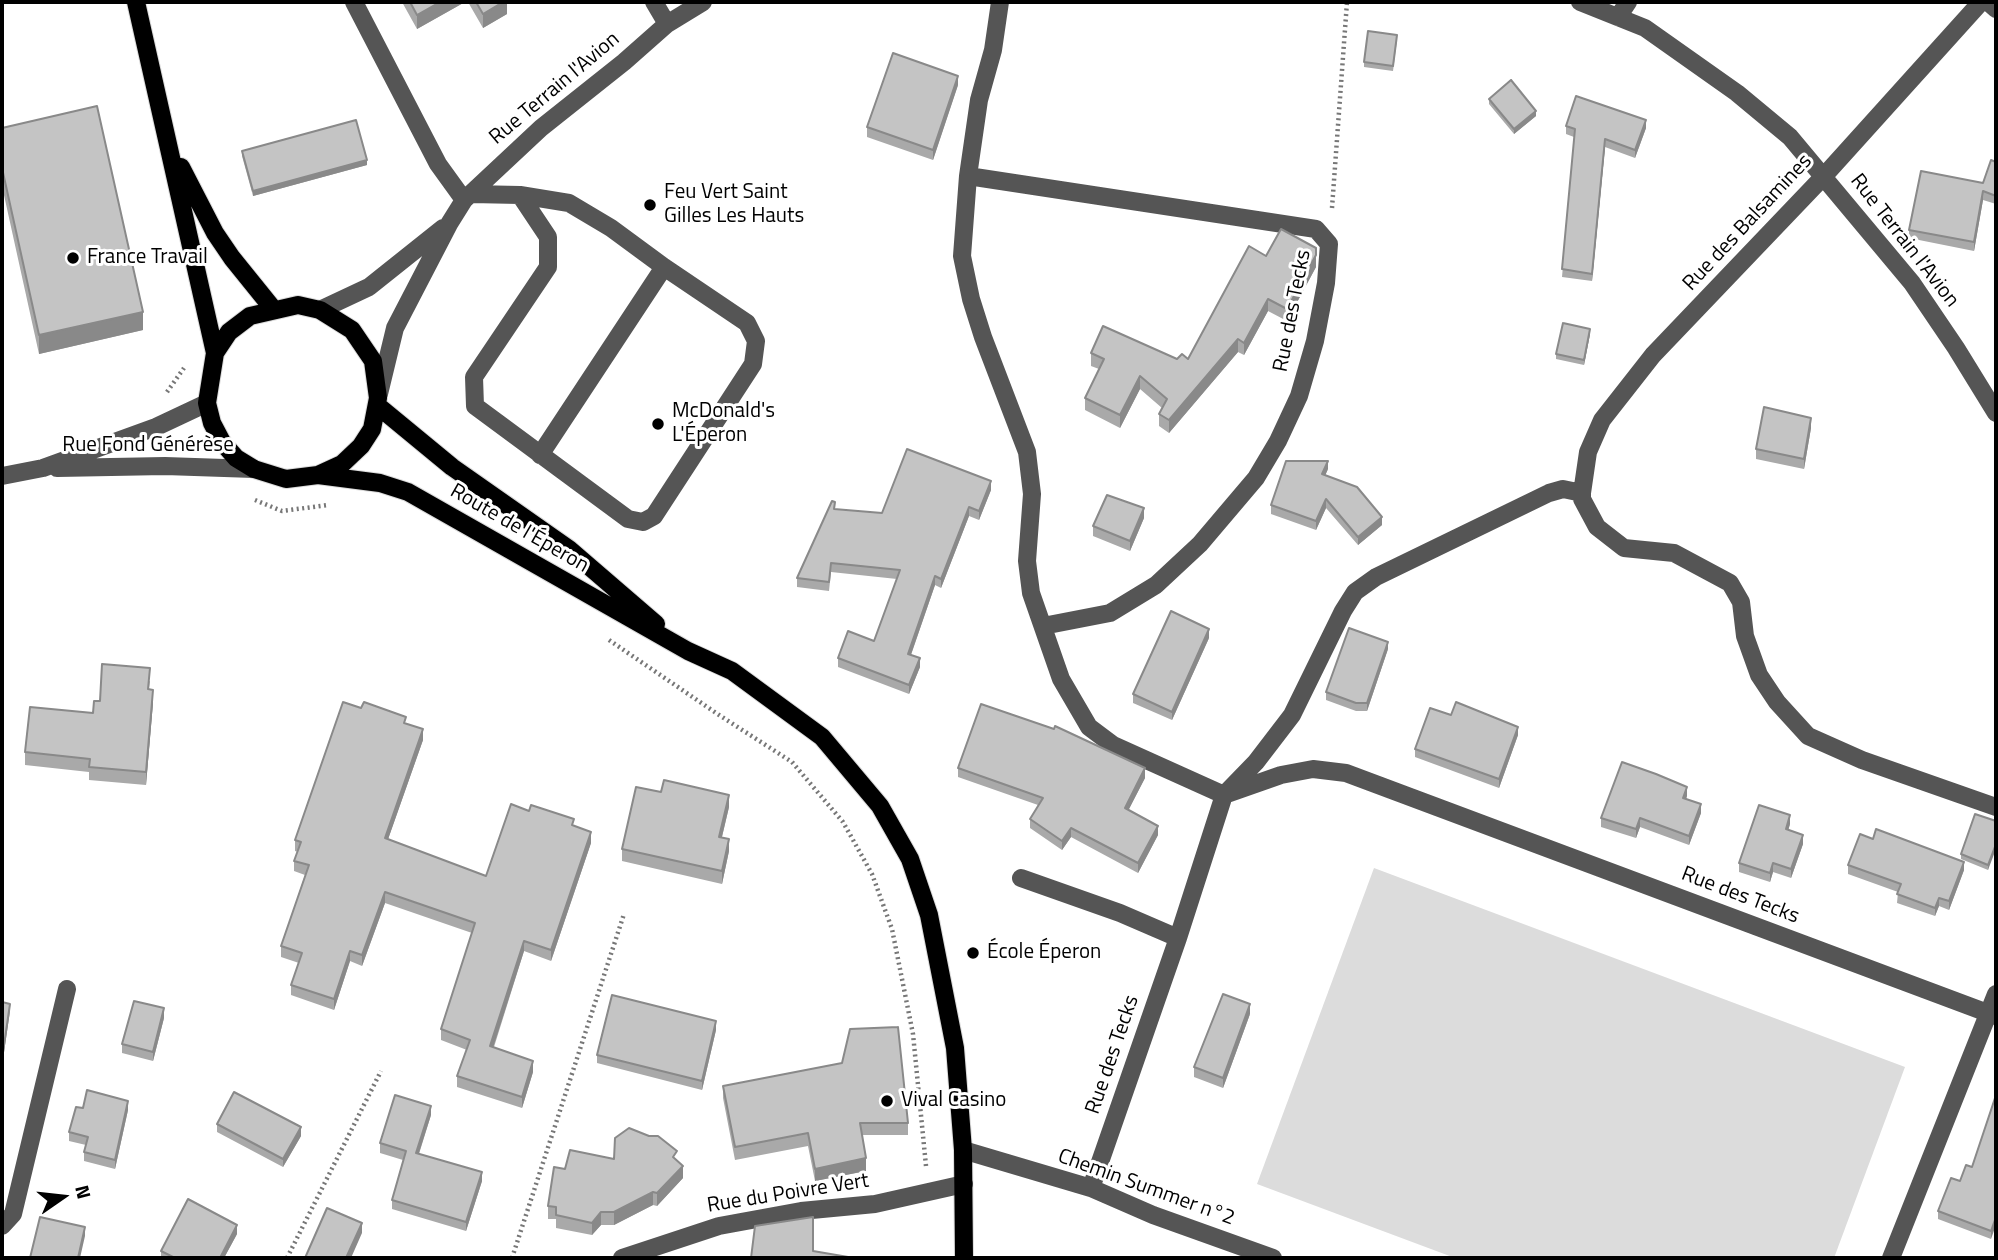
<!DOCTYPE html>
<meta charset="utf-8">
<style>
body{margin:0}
#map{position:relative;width:1998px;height:1260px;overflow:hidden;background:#fff;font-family:"Titillium Web",sans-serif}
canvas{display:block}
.frame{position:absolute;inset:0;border:4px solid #000;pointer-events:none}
.north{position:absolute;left:28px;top:1162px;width:70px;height:70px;-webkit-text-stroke:5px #fff;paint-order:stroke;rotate:76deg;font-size:19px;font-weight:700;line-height:28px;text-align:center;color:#000}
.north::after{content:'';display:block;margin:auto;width:24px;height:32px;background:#000;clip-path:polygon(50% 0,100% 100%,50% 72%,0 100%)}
</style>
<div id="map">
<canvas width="1998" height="1260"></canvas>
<div class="frame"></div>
<div class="north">N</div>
</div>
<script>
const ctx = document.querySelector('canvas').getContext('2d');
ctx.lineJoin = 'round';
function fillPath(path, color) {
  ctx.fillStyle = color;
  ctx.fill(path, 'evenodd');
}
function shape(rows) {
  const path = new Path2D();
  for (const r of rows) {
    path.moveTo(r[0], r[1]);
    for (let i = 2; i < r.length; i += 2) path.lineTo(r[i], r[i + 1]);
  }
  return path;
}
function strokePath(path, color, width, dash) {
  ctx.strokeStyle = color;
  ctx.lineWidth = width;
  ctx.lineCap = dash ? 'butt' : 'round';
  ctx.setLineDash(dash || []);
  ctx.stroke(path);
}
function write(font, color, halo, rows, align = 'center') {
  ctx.font = font + ' "Titillium Web",sans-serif';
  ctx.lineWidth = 6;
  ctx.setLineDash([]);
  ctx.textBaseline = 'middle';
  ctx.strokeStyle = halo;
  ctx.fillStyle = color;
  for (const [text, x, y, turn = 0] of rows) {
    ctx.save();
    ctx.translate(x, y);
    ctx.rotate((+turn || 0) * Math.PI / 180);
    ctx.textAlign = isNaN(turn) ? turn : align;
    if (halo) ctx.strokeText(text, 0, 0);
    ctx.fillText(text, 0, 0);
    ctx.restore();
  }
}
fillPath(shape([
 [1374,868,1905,1067,1834,1258,1455,1258,1257,1184]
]), '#dcdcdc');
const major = shape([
 [136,2,215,353,207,403,212,423,222,442,236,458,254,469,286,479,318,475,342,464,361,446,372,429,378,398,373,361,352,330,320,310,298,305,250,316,229,332,215,353],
 [181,167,215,233,232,258,274,310],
 [378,406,452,467,569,549,656,624],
 [318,475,380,483,408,492,688,651,732,671,822,737,880,806,910,859,929,915,955,1048,963,1150,964,1258]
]);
strokePath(major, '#dbdbdb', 20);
strokePath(shape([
 [1332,208,1347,2],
 [167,392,184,368],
 [255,500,282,511,328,505],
 [609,640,719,715,792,762,843,822,872,874,892,929,913,1034,926,1166],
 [287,1258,381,1071],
 [512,1258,624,914]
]), '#777', 4.5, [2, 3.5]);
strokePath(shape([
 [354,2,438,164,464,200],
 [654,2,667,24],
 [1000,2,993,50,979,100,968,176,962,256,971,299,983,337,1027,452,1032,494,1027,561,1031,593,1061,679,1089,727,1113,745,1224,795,1281,775,1313,769,1346,773,1996,1016],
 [1580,2,1645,28,1737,93,1790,137,1912,283,1956,348,1996,413],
 [1981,2,1824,176,1653,355,1602,420,1588,452,1582,493,1582,499,1597,527,1624,548,1674,553,1730,583,1741,602,1745,636,1759,675,1777,702,1808,736,1862,760,1996,807],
 [1988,2,1996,9],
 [1618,17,1628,2],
 [968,176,1316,229,1329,244,1326,283,1315,341,1299,396,1278,441,1256,478,1200,544,1156,585,1110,613,1043,626],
 [471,194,520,195,569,203,611,228,664,267,747,323,756,341,753,364,654,516,643,522,628,519,475,406,474,377,548,267,548,237,520,195],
 [320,310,369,287,443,228],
 [379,394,395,328,449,224,464,200,541,128,624,62,667,24,703,2],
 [540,455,664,267],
 [57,468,165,466,254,469],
 [2,476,43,468,156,427,207,403],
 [1021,878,1120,913,1178,938],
 [963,1150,1091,1188,1153,1215,1273,1258],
 [1091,1188,1178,938,1224,795,1256,762,1292,715,1343,611,1355,592,1376,577,1549,493,1563,489,1582,493],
 [2,1226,13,1214,67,989],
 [622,1258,719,1226,801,1211,875,1204,964,1184],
 [1891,1258,1996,994]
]), '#555', 18);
strokePath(major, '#000', 18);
fillPath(shape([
 [402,2,465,2,417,29],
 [468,2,507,2,507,14,483,28],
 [1397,40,1393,71,1364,67,1364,62],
 [958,85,933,160,867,137,867,127],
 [1489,99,1536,116,1514,134,1489,104],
 [1566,126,1646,128,1635,158,1605,147,1592,281,1562,277,1574,137,1566,134],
 [2,128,143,330,39,354,2,186],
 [242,151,367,165,253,196,242,156],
 [1996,162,1996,204,1983,200,1974,251,1909,238,1909,230,1983,183],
 [1266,256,1316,267,1287,321,1268,311,1244,355,1238,352,1169,433,1159,426,1159,414,1162,408,1140,389,1120,428,1085,410,1085,398,1099,369,1091,366,1091,353,1177,359,1188,359],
 [1590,334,1584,365,1556,359,1556,354],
 [1811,428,1804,469,1756,459,1756,449],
 [1328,469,1325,475,1382,525,1358,545,1326,508,1316,530,1271,514,1271,505],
 [991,490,979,520,969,516,941,588,935,585,911,655,920,667,909,694,838,667,838,658,874,641,897,579,831,572,829,591,797,587,797,578,835,509,882,513],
 [1144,518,1130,551,1093,536,1093,526],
 [1209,638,1172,720,1133,703,1133,694],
 [1388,649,1367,711,1356,711,1326,700,1326,692],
 [150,681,149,689,153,703,146,785,89,780,89,772,25,765,25,752,93,713,100,701],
 [1451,715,1518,735,1499,788,1415,757,1415,749],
 [406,723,423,740,388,839,486,876,574,826,591,843,551,961,524,951,494,1047,533,1072,522,1108,457,1087,457,1076,467,1050,441,1040,441,1029,472,933,385,903,362,966,350,961,334,1010,291,995,291,985,299,963,281,957,281,946,305,875,294,871,294,861,298,852,295,851,295,840],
 [958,768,1145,778,1128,810,1158,835,1138,873,1071,837,1062,850,1030,828,1030,819,1038,805,958,777],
 [1687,796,1686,799,1701,813,1689,845,1640,827,1636,838,1601,827,1601,818],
 [729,807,722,837,729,851,722,884,622,861,622,849],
 [1996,821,1988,870,1961,859,1961,854],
 [1790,824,1788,830,1803,844,1791,878,1773,872,1770,882,1739,872,1739,863],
 [1848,865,1964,870,1949,910,1939,906,1935,916,1897,903,1898,892,1848,874],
 [1250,1014,1223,1088,1194,1077,1194,1067],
 [164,1018,153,1061,122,1053,122,1044],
 [716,1030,702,1090,597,1063,597,1055],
 [723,1086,908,1123,908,1135,862,1135,866,1171,815,1181,808,1146,735,1160,723,1098],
 [1996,1095,1991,1239,1938,1219,1938,1211,1972,1167],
 [83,1108,128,1110,115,1169,84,1161,84,1152,86,1145,69,1141,69,1132],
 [431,1115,419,1154,482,1181,466,1231,392,1209,392,1200,403,1160,380,1153,380,1143],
 [217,1124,301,1136,283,1167,217,1132],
 [614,1159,677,1160,683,1178,657,1206,653,1205,614,1225,601,1225,592,1235,556,1228,556,1219,548,1219,548,1206,565,1169],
 [237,1234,224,1258,161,1258,161,1251]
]), '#a9a9a9');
fillPath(shape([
 [440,2,465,2,417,29,417,15],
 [503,2,507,2,507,14,483,28,483,14],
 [958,76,958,85,933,160,933,150],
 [1536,111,1536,116,1514,134,1514,129],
 [1646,120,1646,128,1635,158,1635,150],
 [1605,139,1605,147,1592,281,1592,274],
 [367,160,367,165,253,196,253,191],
 [1983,191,1983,200,1974,251,1974,242],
 [1316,248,1316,267,1287,321,1287,309],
 [1268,299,1268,311,1244,355,1244,343],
 [143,312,143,330,39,354,39,335],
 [1590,329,1590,334,1584,365,1584,360],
 [1238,339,1238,352,1169,433,1169,420],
 [1140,376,1140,389,1120,428,1120,415],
 [1811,418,1811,428,1804,469,1804,459],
 [1328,461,1328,469,1322,483,1322,474],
 [991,481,991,490,979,520,979,511],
 [1326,499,1326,508,1316,530,1316,521],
 [969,507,969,516,941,588,941,579],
 [1144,508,1144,518,1130,551,1130,541],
 [1382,517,1382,525,1358,545,1358,537],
 [935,576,935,585,908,663,908,654],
 [1209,629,1209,638,1172,720,1172,712],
 [1388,642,1388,649,1367,711,1367,703],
 [920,658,920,667,909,694,909,685],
 [153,690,153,703,146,785,146,772],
 [1518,727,1518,735,1499,788,1499,779],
 [423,729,423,740,385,848,385,838],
 [1145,768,1145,778,1125,817,1125,808],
 [1687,787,1687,796,1683,807,1683,798],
 [729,795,729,807,719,849,719,837],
 [1701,804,1701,813,1689,845,1689,836],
 [1790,815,1790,824,1786,838,1786,829],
 [1640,818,1640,827,1636,838,1636,829],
 [1158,826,1158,835,1138,873,1138,863],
 [1071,828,1071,837,1062,850,1062,841],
 [591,832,591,843,551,961,551,950],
 [1803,835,1803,844,1791,878,1791,869],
 [729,839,729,851,722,884,722,871],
 [1996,844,1996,849,1988,870,1988,865],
 [1964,862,1964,870,1949,910,1949,901],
 [1773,863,1773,872,1770,882,1770,873],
 [385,892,385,903,362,966,362,955],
 [1939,898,1939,906,1935,916,1935,908],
 [524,941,524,951,490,1057,490,1046],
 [350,951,350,961,334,1010,334,999],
 [10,1004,10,1011,2,1066,2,1059],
 [1250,1004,1250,1014,1223,1088,1223,1078],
 [164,1008,164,1018,153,1061,153,1052],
 [716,1021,716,1030,702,1090,702,1081],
 [533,1061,533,1072,522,1108,522,1097],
 [128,1101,128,1110,115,1169,115,1160],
 [431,1106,431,1115,416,1162,416,1153],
 [301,1127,301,1136,283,1167,283,1159],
 [866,1158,866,1171,815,1181,815,1169],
 [683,1166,683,1178,657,1206,657,1193],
 [482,1172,482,1181,466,1231,466,1222],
 [653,1192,653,1205,614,1225,614,1212],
 [601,1212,601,1225,592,1235,592,1223],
 [1996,1217,1996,1225,1991,1239,1991,1231],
 [362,1223,362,1233,351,1258,346,1258],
 [237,1225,237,1234,224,1258,220,1258],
 [85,1227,85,1236,80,1258,78,1258]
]), '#898989');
const building = shape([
 [410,2,440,2,417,15,410,2],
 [476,2,503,2,483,14,476,2],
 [1368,31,1397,35,1393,66,1364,62,1368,31],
 [893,53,958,76,933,150,867,127,893,53],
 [1511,80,1536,111,1514,129,1489,99,1511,80],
 [1576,96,1646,120,1635,150,1605,139,1592,274,1562,269,1575,129,1566,126,1576,96],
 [97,106,143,312,39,335,2,168,2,128,97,106],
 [356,120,367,160,253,191,242,151,356,120],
 [1991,160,1996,162,1996,196,1983,191,1974,242,1909,230,1921,171,1983,183,1991,160],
 [1281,229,1316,248,1316,255,1287,309,1268,299,1244,343,1238,339,1169,420,1159,414,1167,399,1140,376,1120,415,1085,398,1104,359,1091,353,1103,326,1177,359,1182,354,1188,359,1249,246,1266,256,1281,229],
 [1563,323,1590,329,1584,360,1556,354,1563,323],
 [1764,407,1811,418,1804,459,1756,449,1764,407],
 [907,449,991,481,979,511,969,507,941,579,935,576,908,654,920,658,909,685,838,658,848,631,874,641,900,570,831,563,829,582,797,578,832,501,835,502,834,509,882,513,907,449],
 [1286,461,1328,461,1322,474,1357,487,1382,517,1358,537,1326,499,1316,521,1271,505,1286,461],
 [1107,495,1144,508,1130,541,1093,526,1107,495],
 [1171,611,1209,629,1172,712,1133,694,1171,611],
 [1349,628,1388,642,1367,703,1356,703,1326,692,1349,628],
 [102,664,150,668,148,689,153,690,146,772,89,767,90,759,25,752,30,707,93,713,94,701,100,701,102,664],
 [343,702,361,708,364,702,406,717,404,723,423,729,385,838,486,876,511,804,529,811,531,805,574,819,572,825,591,832,551,950,524,941,490,1046,533,1061,522,1097,457,1076,470,1040,441,1029,475,923,385,892,362,955,350,951,334,999,291,985,302,953,281,946,309,865,294,861,301,842,295,840,343,702],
 [1456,702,1518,727,1499,779,1415,749,1430,708,1451,715,1456,702],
 [981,704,1054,729,1055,726,1145,768,1125,808,1158,826,1138,863,1071,828,1062,841,1030,819,1043,798,958,768,981,704],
 [1622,762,1656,774,1687,787,1683,798,1701,804,1689,836,1640,818,1636,829,1601,818,1622,762],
 [664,780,729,795,719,837,729,839,722,871,622,849,636,787,661,792,664,780],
 [1759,805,1790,815,1786,829,1803,835,1791,869,1773,863,1770,873,1739,863,1759,805],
 [1975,814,1996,821,1996,844,1988,865,1961,854,1975,814],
 [1876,829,1964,862,1949,901,1939,898,1935,908,1897,894,1901,884,1848,865,1860,834,1873,839,1876,829],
 [1223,994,1250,1004,1223,1078,1194,1067,1223,994],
 [612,995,716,1021,702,1081,597,1055,612,995],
 [134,1001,164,1008,153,1052,122,1044,134,1001],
 [2,1002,10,1004,2,1059,2,1002],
 [898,1027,908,1123,860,1123,866,1158,815,1169,808,1133,735,1147,723,1086,842,1063,850,1029,898,1027],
 [87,1090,128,1101,115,1160,84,1152,88,1137,69,1132,76,1107,83,1108,87,1090],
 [234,1092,301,1127,283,1159,217,1124,234,1092],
 [395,1095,431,1106,416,1153,482,1172,466,1222,392,1200,406,1151,380,1143,395,1095],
 [1996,1095,1996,1217,1991,1231,1938,1211,1951,1178,1960,1181,1966,1165,1972,1167,1996,1095],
 [629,1128,649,1136,658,1136,677,1151,673,1157,683,1166,657,1193,653,1192,614,1212,601,1212,592,1223,556,1215,556,1207,548,1206,554,1167,565,1169,570,1150,614,1159,615,1138,629,1128],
 [188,1199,237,1225,220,1258,175,1258,161,1251,188,1199],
 [327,1208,362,1223,346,1258,305,1258,327,1208],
 [40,1217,85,1227,78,1258,30,1258,40,1217],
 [813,1217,813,1251,854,1258,751,1258,755,1226,813,1217]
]);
fillPath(building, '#c4c4c4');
strokePath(building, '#898989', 2);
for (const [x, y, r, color] of [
 [650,205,7,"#000"],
 [73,258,7,"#000"],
 [658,424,7,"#000"],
 [973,953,7,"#000"],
 [887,1101,7,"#000"]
]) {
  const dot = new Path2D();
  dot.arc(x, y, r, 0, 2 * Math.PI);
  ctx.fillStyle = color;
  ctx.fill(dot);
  strokePath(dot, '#fff', 2.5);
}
write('21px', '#000', '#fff', [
 ["Rue Terrain l'Avion",555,89,-40],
 ["Rue des Balsamines",1748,223,-47],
 ["Rue Terrain l'Avion",1904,241,52],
 ["Rue des Tecks",1293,311,-79],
 ["Rue Fond Générèse",148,446],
 ["Route de l'Éperon",519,529,30],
 ["Rue des Tecks",1740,896,21],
 ["Rue des Tecks",1113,1055,-71],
 ["Chemin Summer n°2",1146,1188,20],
 ["Rue du Poivre Vert",788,1194,-9]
]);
write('21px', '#000', '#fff', [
 ["Feu Vert Saint",664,193],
 ["Gilles Les Hauts",664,217],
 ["France Travail",87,258],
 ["McDonald's",672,412],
 ["L'Éperon",672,436],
 ["École Éperon",987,953],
 ["Vival Casino",901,1101]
], 'left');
</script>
